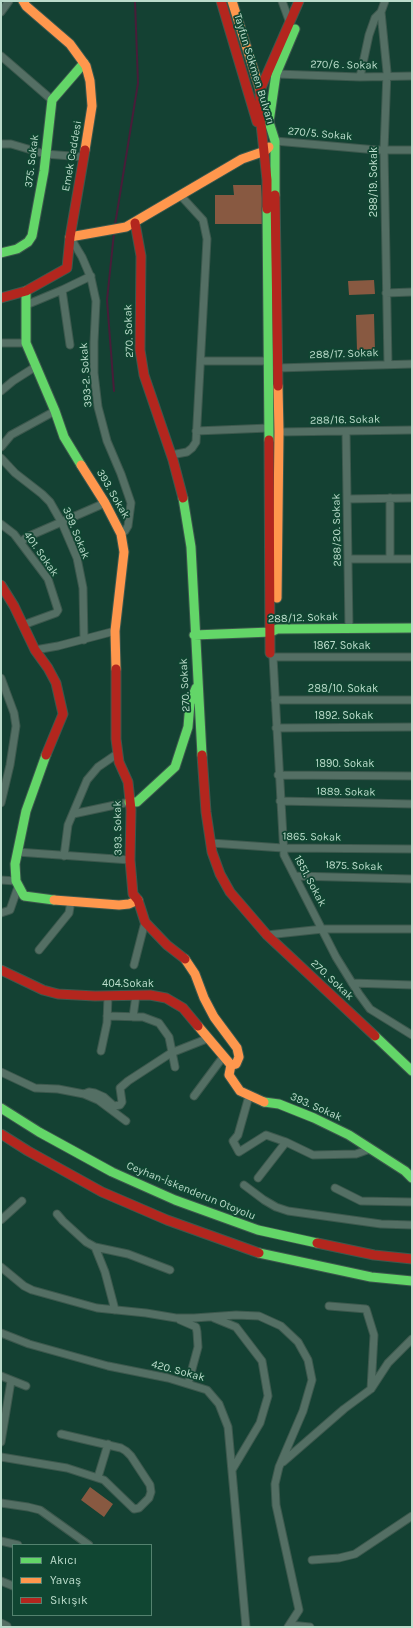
<!DOCTYPE html>
<meta charset="utf-8">
<style>
body{margin:0}
#map{position:relative;width:413px;height:1628px;overflow:hidden;background:#144133;font-family:Karla,sans-serif}
canvas{display:block}
.frame{position:absolute;inset:0;border:2px solid #bbdccb;pointer-events:none}
.legend{position:absolute;left:12px;top:1544px;width:140px;height:72px;box-sizing:border-box;background:#104632;border:1px solid #54826f;margin:0;padding:5px 7px;list-style:none;font-size:12px;color:#bbdccb}
.legend li{display:flex;align-items:center;gap:8px;height:20px}
.legend b{width:20px;border:1px solid #54826f}
</style>
<div id="map">
<canvas width="413" height="1628"></canvas>
<div class="frame"></div>
<ul class="legend">
<li><b style="height:5px;background:#63d668"></b>Akıcı</li>
<li><b style="height:5px;background:#ff974d"></b>Yavaş</li>
<li><b style="height:5px;background:#b3261e"></b>Sıkışık</li>
</ul>
</div>
<script>
const ctx = document.querySelector('canvas').getContext('2d');
ctx.lineJoin = 'round';
function fillPath(path, color) {
  ctx.fillStyle = color;
  ctx.fill(path, 'evenodd');
}
function shape(rows) {
  const path = new Path2D();
  for (const r of rows) {
    path.moveTo(r[0], r[1]);
    for (let i = 2; i < r.length; i += 2) path.lineTo(r[i], r[i + 1]);
  }
  return path;
}
function strokePath(path, color, width, dash) {
  ctx.strokeStyle = color;
  ctx.lineWidth = width;
  ctx.lineCap = dash ? 'butt' : 'round';
  ctx.setLineDash(dash || []);
  ctx.stroke(path);
}
function write(font, color, halo, rows, align = 'center') {
  ctx.font = font + ' Karla,sans-serif';
  ctx.lineWidth = 3.5;
  ctx.setLineDash([]);
  ctx.textBaseline = 'middle';
  ctx.strokeStyle = halo;
  ctx.fillStyle = color;
  for (const [text, x, y, turn = 0] of rows) {
    ctx.save();
    ctx.translate(x, y);
    ctx.rotate((+turn || 0) * Math.PI / 180);
    ctx.textAlign = isNaN(turn) ? turn : align;
    if (halo) ctx.strokeText(text, 0, 0);
    ctx.fillText(text, 0, 0);
    ctx.restore();
  }
}
fillPath(shape([
 [233,185,261,185,264,224,215,224,215,195,234,195],
 [374,280,375,294,349,295,348,281],
 [374,314,375,351,357,351,356,315],
 [90,1487,113,1504,104,1517,81,1500]
]), '#885941');
strokePath(shape([
 [115,225,138,83,135,1],
 [114,233,107,300,114,391]
]), '#481d39', 2);
const street = shape([
 [282,1,290,23],
 [385,1,381,12,387,72,384,150,388,364],
 [1,12,9,1],
 [1,56,52,100],
 [276,74,360,77,412,76],
 [360,77,369,35,375,18,381,12],
 [275,141,377,150,412,150],
 [1,144,11,144,45,154,84,157],
 [70,237,82,257,91,278,96,301,94,342,94,373,98,407,107,441,121,474,131,503,128,526,125,531,121,534],
 [62,290,70,345],
 [386,293,412,292],
 [26,305,62,290,91,276],
 [1,343,26,343],
 [201,361,268,361],
 [277,368,412,364],
 [1,391,13,381,35,367],
 [196,431,269,428],
 [346,431,349,629],
 [279,432,412,430],
 [1,447,11,435,55,411],
 [171,455,187,452,192,448,196,442,207,239,203,220,181,196],
 [1,458,15,473,42,494,50,502,62,523,77,558,83,588,84,640],
 [347,499,412,498],
 [1,524,14,534,48,579,58,610,56,613,23,625],
 [21,542,27,537,105,503],
 [348,559,412,559],
 [390,559,390,498],
 [35,650,58,646,115,631],
 [270,653,273,657,284,855,336,957,359,994,370,1009,412,1035],
 [273,657,412,657],
 [1,678,14,713,16,726,10,765,1,803],
 [275,700,412,700],
 [276,728,412,727],
 [278,775,412,776],
 [280,801,412,804],
 [73,814,129,802],
 [211,843,283,848,412,849],
 [17,852,130,860],
 [64,856,68,825,87,780,98,767,117,754],
 [295,876,412,879],
 [1,880,16,881],
 [1,913,10,910,18,887],
 [267,935,323,929,412,929],
 [39,950,69,913,71,901],
 [134,965,145,922],
 [352,983,412,985],
 [107,1016,143,1017,159,1023,169,1037,175,1067],
 [133,1017,136,995],
 [101,1051,107,1023,108,996],
 [1,1072,35,1088,58,1089,84,1094,98,1100,126,1121],
 [84,1094,89,1092,95,1093,104,1097,114,1106,120,1105,122,1102,120,1088,128,1081,171,1053,209,1038],
 [194,1096,223,1057],
 [249,1096,238,1135,233,1141,239,1152,266,1135,286,1142,313,1155,356,1154,370,1149],
 [258,1178,286,1142],
 [244,1185,264,1200,276,1207,288,1211,381,1224,412,1225],
 [335,1188,361,1201,412,1202],
 [57,1214,63,1221,86,1242,95,1247,105,1272,115,1310],
 [1,1220,22,1201],
 [95,1247,128,1254,170,1270],
 [1,1267,24,1286,32,1290,97,1308,146,1313,176,1318,194,1318,236,1315,259,1316,281,1326,298,1342,308,1360,312,1380,303,1411,279,1467,275,1484,276,1505,299,1610,288,1627],
 [329,1306,366,1309,374,1335,371,1389],
 [214,1318,236,1327,262,1361,268,1396,260,1423,232,1470],
 [180,1320,196,1327,197,1332,198,1347,188,1384],
 [1,1333,29,1344,108,1366,168,1378,207,1390,219,1404,228,1427,246,1627],
 [1,1376,26,1386],
 [1,1442,11,1381],
 [1,1457,67,1468,104,1480,134,1509,139,1508,149,1498,151,1492,150,1485,131,1456,126,1451,121,1448,61,1434],
 [283,1462,344,1409,371,1389,388,1363,412,1339],
 [98,1477,108,1444],
 [1,1503,28,1507,40,1510,89,1545],
 [1,1541,18,1545],
 [312,1560,339,1558,355,1554,412,1516],
 [1,1581,13,1586],
 [1,1623,7,1626],
 [290,1625,310,1627]
]);
const fast = shape([
 [275,195,275,141,269,122,276,74,295,29],
 [267,209,269,440],
 [1,253,17,249,28,242,32,236,44,171,52,100,84,63],
 [26,291,26,343,55,411,64,437,81,465],
 [183,498,191,547,202,755],
 [194,635,271,632,277,629,412,628],
 [46,755,26,811,15,864,16,881,24,896,54,900],
 [129,802,137,802,175,767,188,727,190,703,196,688],
 [375,1036,412,1071],
 [264,1102,279,1104,314,1118,349,1135,405,1171,412,1178],
 [1,1108,39,1132,112,1172,175,1200,258,1230,317,1243],
 [259,1253,371,1277,412,1281]
]);
const slow = shape([
 [23,1,26,6,70,44,86,66,90,81,92,106,85,150],
 [232,1,261,93],
 [70,237,126,227,242,159,265,151,269,147],
 [81,465,105,503,121,534,124,552,115,631,116,669],
 [277,598,279,432,278,386],
 [54,900,119,905,129,904,138,900],
 [185,959,195,974,204,998,214,1017,237,1048,239,1057,236,1064,231,1065,229,1075,240,1091,264,1102],
 [198,1026,231,1065]
]);
const jam = shape([
 [221,1,257,122],
 [275,195,278,386],
 [267,209,267,180,260,115,260,90,299,1],
 [135,223,141,256,140,350,144,375,173,460,183,498],
 [1,298,26,291,67,268,70,237,85,150],
 [269,440,270,653],
 [1,585,14,606,35,650,48,668,56,683,63,714,46,755],
 [116,669,116,739,119,762,128,782,131,810,130,860,133,894,138,900,145,922,167,945,185,959],
 [202,755,206,812,212,852,220,874,230,892,267,935,375,1036],
 [1,970,43,990,58,994,95,996,150,995,166,998,183,1008,198,1026],
 [1,1134,28,1151,102,1192,167,1220,259,1253],
 [317,1243,374,1255,412,1259]
]);
strokePath(street, '#3c584d', 9);
strokePath(fast, '#3c584d', 11);
strokePath(slow, '#3c584d', 11);
strokePath(jam, '#3c584d', 11);
strokePath(street, '#546f64', 7);
strokePath(fast, '#63d668', 9);
strokePath(slow, '#ff974d', 9);
strokePath(jam, '#b3261e', 9);
write('11px', '#bbdccb', '#104632', [
 ["270/6 . Sokak",344,65,1],
 ["Tayfun Sökmen Bulvarı",254,69,73],
 ["270/5. Sokak",320,134,5],
 ["Emek Caddesi",72,156,-80],
 ["375. Sokak",32,161,-83],
 ["288/19. Sokak",374,182,-90],
 ["270. Sokak",129,331,-92],
 ["288/17. Sokak",344,354,-2],
 ["393-2. Sokak",86,375,-94],
 ["288/16. Sokak",345,420,-1],
 ["393. Sokak",113,494,60],
 ["288/20. Sokak",337,530,-91],
 ["399. Sokak",76,533,68],
 ["401. Sokak",41,554,55],
 ["288/12. Sokak",303,618,-2],
 ["1867. Sokak",342,646],
 ["270. Sokak",185,685,-93],
 ["288/10. Sokak",343,689],
 ["1892. Sokak",344,716],
 ["1890. Sokak",345,764],
 ["1889. Sokak",346,792,1],
 ["393. Sokak",118,828,-91],
 ["1865. Sokak",312,837,1],
 ["1875. Sokak",354,866,2],
 ["1851. Sokak",310,881,62],
 ["270. Sokak",332,980,43],
 ["404.Sokak",128,984],
 ["393. Sokak",316,1107,24],
 ["Ceyhan-İskenderun Otoyolu",191,1191,22],
 ["420. Sokak",178,1371,15]
]);
</script>
